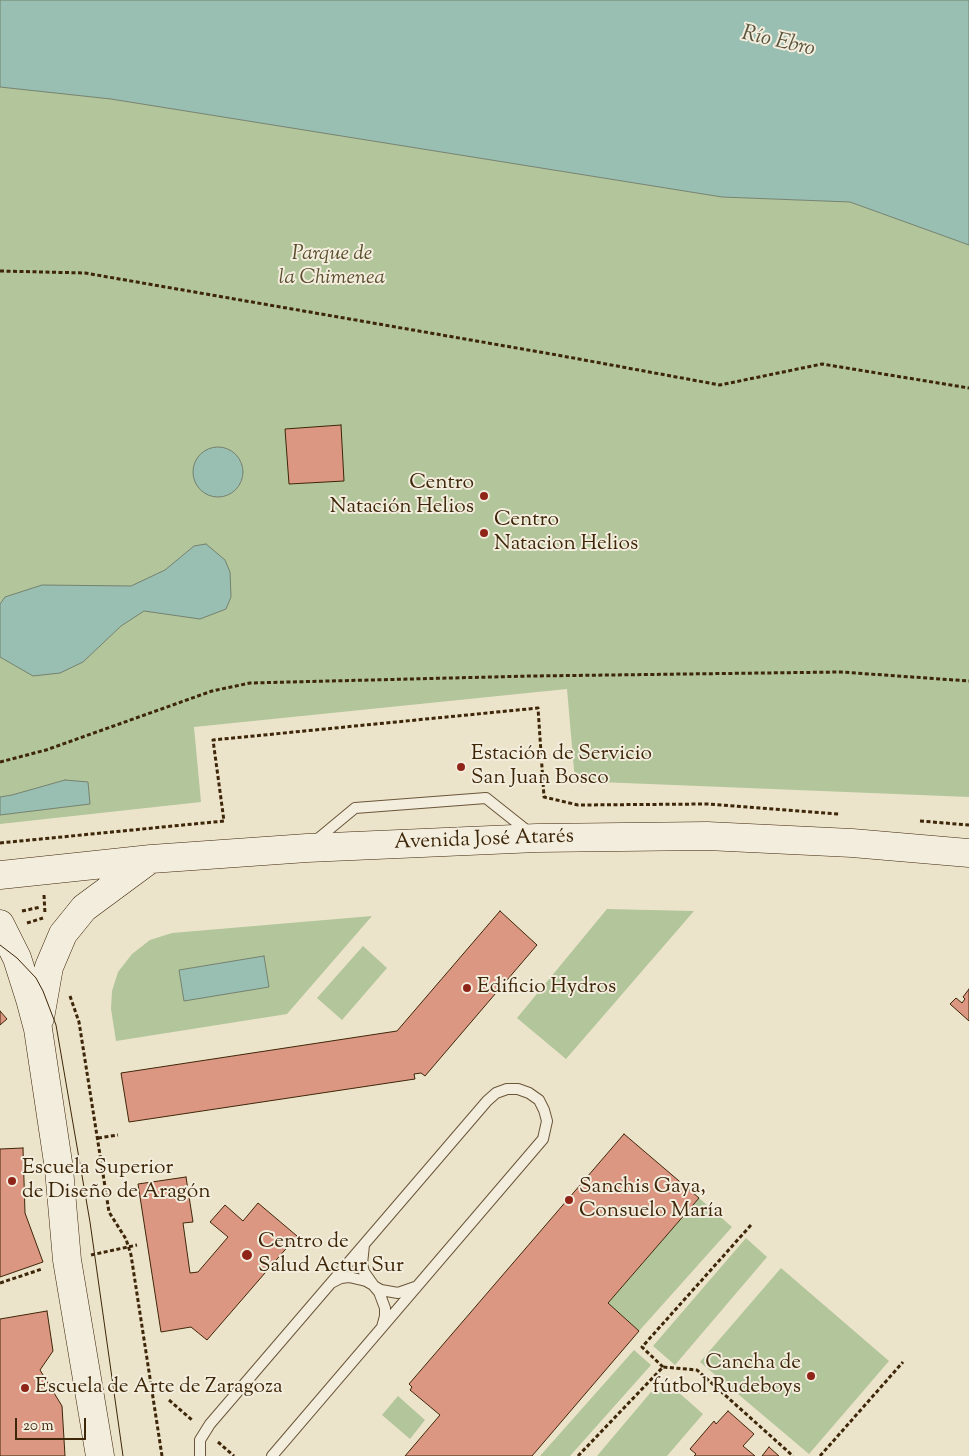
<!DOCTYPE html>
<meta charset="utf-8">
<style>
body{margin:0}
#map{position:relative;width:969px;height:1456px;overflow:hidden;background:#ece4ca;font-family:"Sorts Mill Goudy",serif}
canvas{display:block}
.scale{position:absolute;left:15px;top:1418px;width:71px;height:22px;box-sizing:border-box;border:2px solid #3e2609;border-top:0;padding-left:6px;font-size:15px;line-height:18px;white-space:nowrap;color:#3e2609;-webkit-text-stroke:4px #f3eddd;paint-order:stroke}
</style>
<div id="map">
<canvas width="969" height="1456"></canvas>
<div class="scale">20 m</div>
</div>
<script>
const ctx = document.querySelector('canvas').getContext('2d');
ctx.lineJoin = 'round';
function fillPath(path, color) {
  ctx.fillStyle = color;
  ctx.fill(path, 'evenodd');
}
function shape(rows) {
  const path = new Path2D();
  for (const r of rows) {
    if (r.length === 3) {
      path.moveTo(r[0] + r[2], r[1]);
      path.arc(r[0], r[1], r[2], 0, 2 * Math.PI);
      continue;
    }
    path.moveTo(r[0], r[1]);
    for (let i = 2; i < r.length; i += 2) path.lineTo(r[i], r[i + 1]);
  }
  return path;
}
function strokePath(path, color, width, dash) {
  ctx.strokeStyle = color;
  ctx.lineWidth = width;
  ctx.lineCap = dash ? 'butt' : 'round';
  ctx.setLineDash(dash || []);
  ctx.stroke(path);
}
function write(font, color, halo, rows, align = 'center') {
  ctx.font = font + ' "Sorts Mill Goudy",serif';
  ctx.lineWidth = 4;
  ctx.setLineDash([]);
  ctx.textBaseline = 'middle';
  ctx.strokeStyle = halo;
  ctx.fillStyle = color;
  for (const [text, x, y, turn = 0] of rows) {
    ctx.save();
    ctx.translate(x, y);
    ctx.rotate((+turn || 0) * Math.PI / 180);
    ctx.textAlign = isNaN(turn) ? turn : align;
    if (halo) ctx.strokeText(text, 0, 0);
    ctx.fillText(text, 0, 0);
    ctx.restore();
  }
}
fillPath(shape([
 [0,87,111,99,722,197,850,202,969,245,969,797,575,781,567,689,194,727,201,802,0,824],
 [607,909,694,911,566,1059,517,1018],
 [372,916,287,1014,116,1041,111,1009,112,991,118,972,132,954,150,940,172,933],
 [363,946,387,968,342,1020,317,998],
 [699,1198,732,1227,639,1331,608,1303],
 [746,1238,767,1257,675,1365,653,1346],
 [781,1268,889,1361,809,1454,700,1362],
 [634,1350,651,1365,570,1456,540,1456],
 [677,1391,703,1414,667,1456,597,1456,651,1392],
 [398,1396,425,1420,410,1439,382,1415]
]), '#b2c59b');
const water = shape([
 [0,0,969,0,969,245,850,202,722,197,111,99,0,87,0,0],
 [218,472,25],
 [206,544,225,560,230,572,231,597,226,609,200,619,144,611,121,626,83,662,60,673,33,676,0,657,0,604,5,597,42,585,131,586,165,570,194,546,206,544],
 [65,780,88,782,90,804,0,815,0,797,12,795,65,780],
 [264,956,269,987,184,1001,179,970,264,956]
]);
fillPath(water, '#99bfb3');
strokePath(water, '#75826f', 1);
const building = shape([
 [341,425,344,481,289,484,285,429,341,425],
 [500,911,537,945,425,1076,421,1073,414,1074,415,1079,129,1122,121,1073,397,1031,500,911],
 [969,989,969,1021,950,1004,956,998,962,1003,965,999,963,997,969,989],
 [0,1011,7,1019,0,1025,0,1011],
 [624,1134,699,1198,608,1303,639,1331,532,1456,405,1456,440,1415,410,1390,412,1387,409,1384,624,1134],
 [23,1148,25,1213,43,1262,0,1277,0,1149,23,1148],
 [186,1177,193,1222,183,1223,190,1273,198,1272,228,1237,210,1222,225,1205,243,1221,258,1203,297,1236,207,1340,191,1327,161,1332,138,1184,186,1177],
 [47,1311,53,1351,40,1370,62,1406,65,1456,0,1456,0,1319,47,1311],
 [728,1411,754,1434,743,1446,755,1456,694,1456,696,1454,690,1449,714,1421,716,1424,728,1411],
 [769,1447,779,1456,762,1456,769,1447]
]);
fillPath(building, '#dc9782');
strokePath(building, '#3e2609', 1);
const lane = shape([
 [314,842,355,808,486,798,530,833],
 [364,1245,362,1264,364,1272,374,1286,381,1290,398,1293,415,1287],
 [331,1283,341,1278,349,1277,366,1281,373,1285,379,1292,385,1308,385,1316,382,1327],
 [200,1456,200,1440,210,1424,487,1101,496,1093,507,1089,518,1089,529,1093,539,1100,544,1110,547,1121,543,1139,272,1456]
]);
const secondary = shape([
 [0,875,151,859,307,848,537,838,707,836,852,843,969,853],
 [0,924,17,958,30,999,38,1029,59,1169,67,1260,100,1456],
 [40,1018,49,967,63,934,84,908,149,860]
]);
strokePath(lane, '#6a5639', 12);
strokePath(secondary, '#3e2609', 29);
strokePath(shape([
 [0,271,85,273,557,355,720,385,822,364,969,388],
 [0,762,46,750,212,691,250,683,531,676,841,672,969,681],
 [920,821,969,825],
 [0,843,224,821,213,740,538,708,544,797,578,805,707,804,839,814],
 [44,895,45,914],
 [22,911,41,907],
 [27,923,43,918],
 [70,996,79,1022,109,1212,126,1239,131,1255,162,1456],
 [98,1138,118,1135],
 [91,1255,137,1245],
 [0,1283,42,1269],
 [663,1367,642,1347,751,1225],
 [169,1400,192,1420],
 [218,1442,234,1456],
 [578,1456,663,1367,697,1370,793,1456],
 [820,1456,903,1362]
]), '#3e2609', 3, [4, 2.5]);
strokePath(lane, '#f3eddd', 10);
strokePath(secondary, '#f3eddd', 28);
strokePath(shape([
 [0,945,17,958,36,978,43,991,56,1025,90,1222,123,1456]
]), '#3e2609', 1);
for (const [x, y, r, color] of [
 [484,496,5,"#8f2418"],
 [484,533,5,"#8f2418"],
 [461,767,5,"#8f2418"],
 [467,988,5,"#8f2418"],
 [12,1181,5,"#8f2418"],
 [569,1200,5,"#8f2418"],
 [247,1255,6,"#8f2418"],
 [811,1376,5,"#8f2418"],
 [25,1388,5,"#8f2418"]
]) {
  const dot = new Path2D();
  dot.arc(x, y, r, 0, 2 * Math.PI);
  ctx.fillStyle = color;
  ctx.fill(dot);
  strokePath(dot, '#f3eddd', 2);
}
write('italic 21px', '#5b4e2e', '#f3eddd', [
 ["Parque de",332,255],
 ["la Chimenea",332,279]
]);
write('21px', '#3e2609', '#f3eddd', [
 ["Centro",474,484,"right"],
 ["Natación Helios",474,508,"right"],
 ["Centro",494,521],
 ["Natacion Helios",494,545],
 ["Estación de Servicio",471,755],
 ["San Juan Bosco",471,779],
 ["Edificio Hydros",477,988],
 ["Escuela Superior",22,1169],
 ["de Diseño de Aragón",22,1193],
 ["Sanchis Gaya,",579,1188],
 ["Consuelo María",579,1212],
 ["Centro de",258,1243],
 ["Salud Actur Sur",258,1267],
 ["Cancha de",801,1364,"right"],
 ["fútbol Rudeboys",801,1388,"right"],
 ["Escuela de Arte de Zaragoza",35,1388]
], 'left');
write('21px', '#3e2609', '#f3eddd', [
 ["Avenida José Atarés",484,841,-2]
]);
write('italic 22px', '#59543c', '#f3eddd', [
 ["Río Ebro",778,43,13]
]);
</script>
